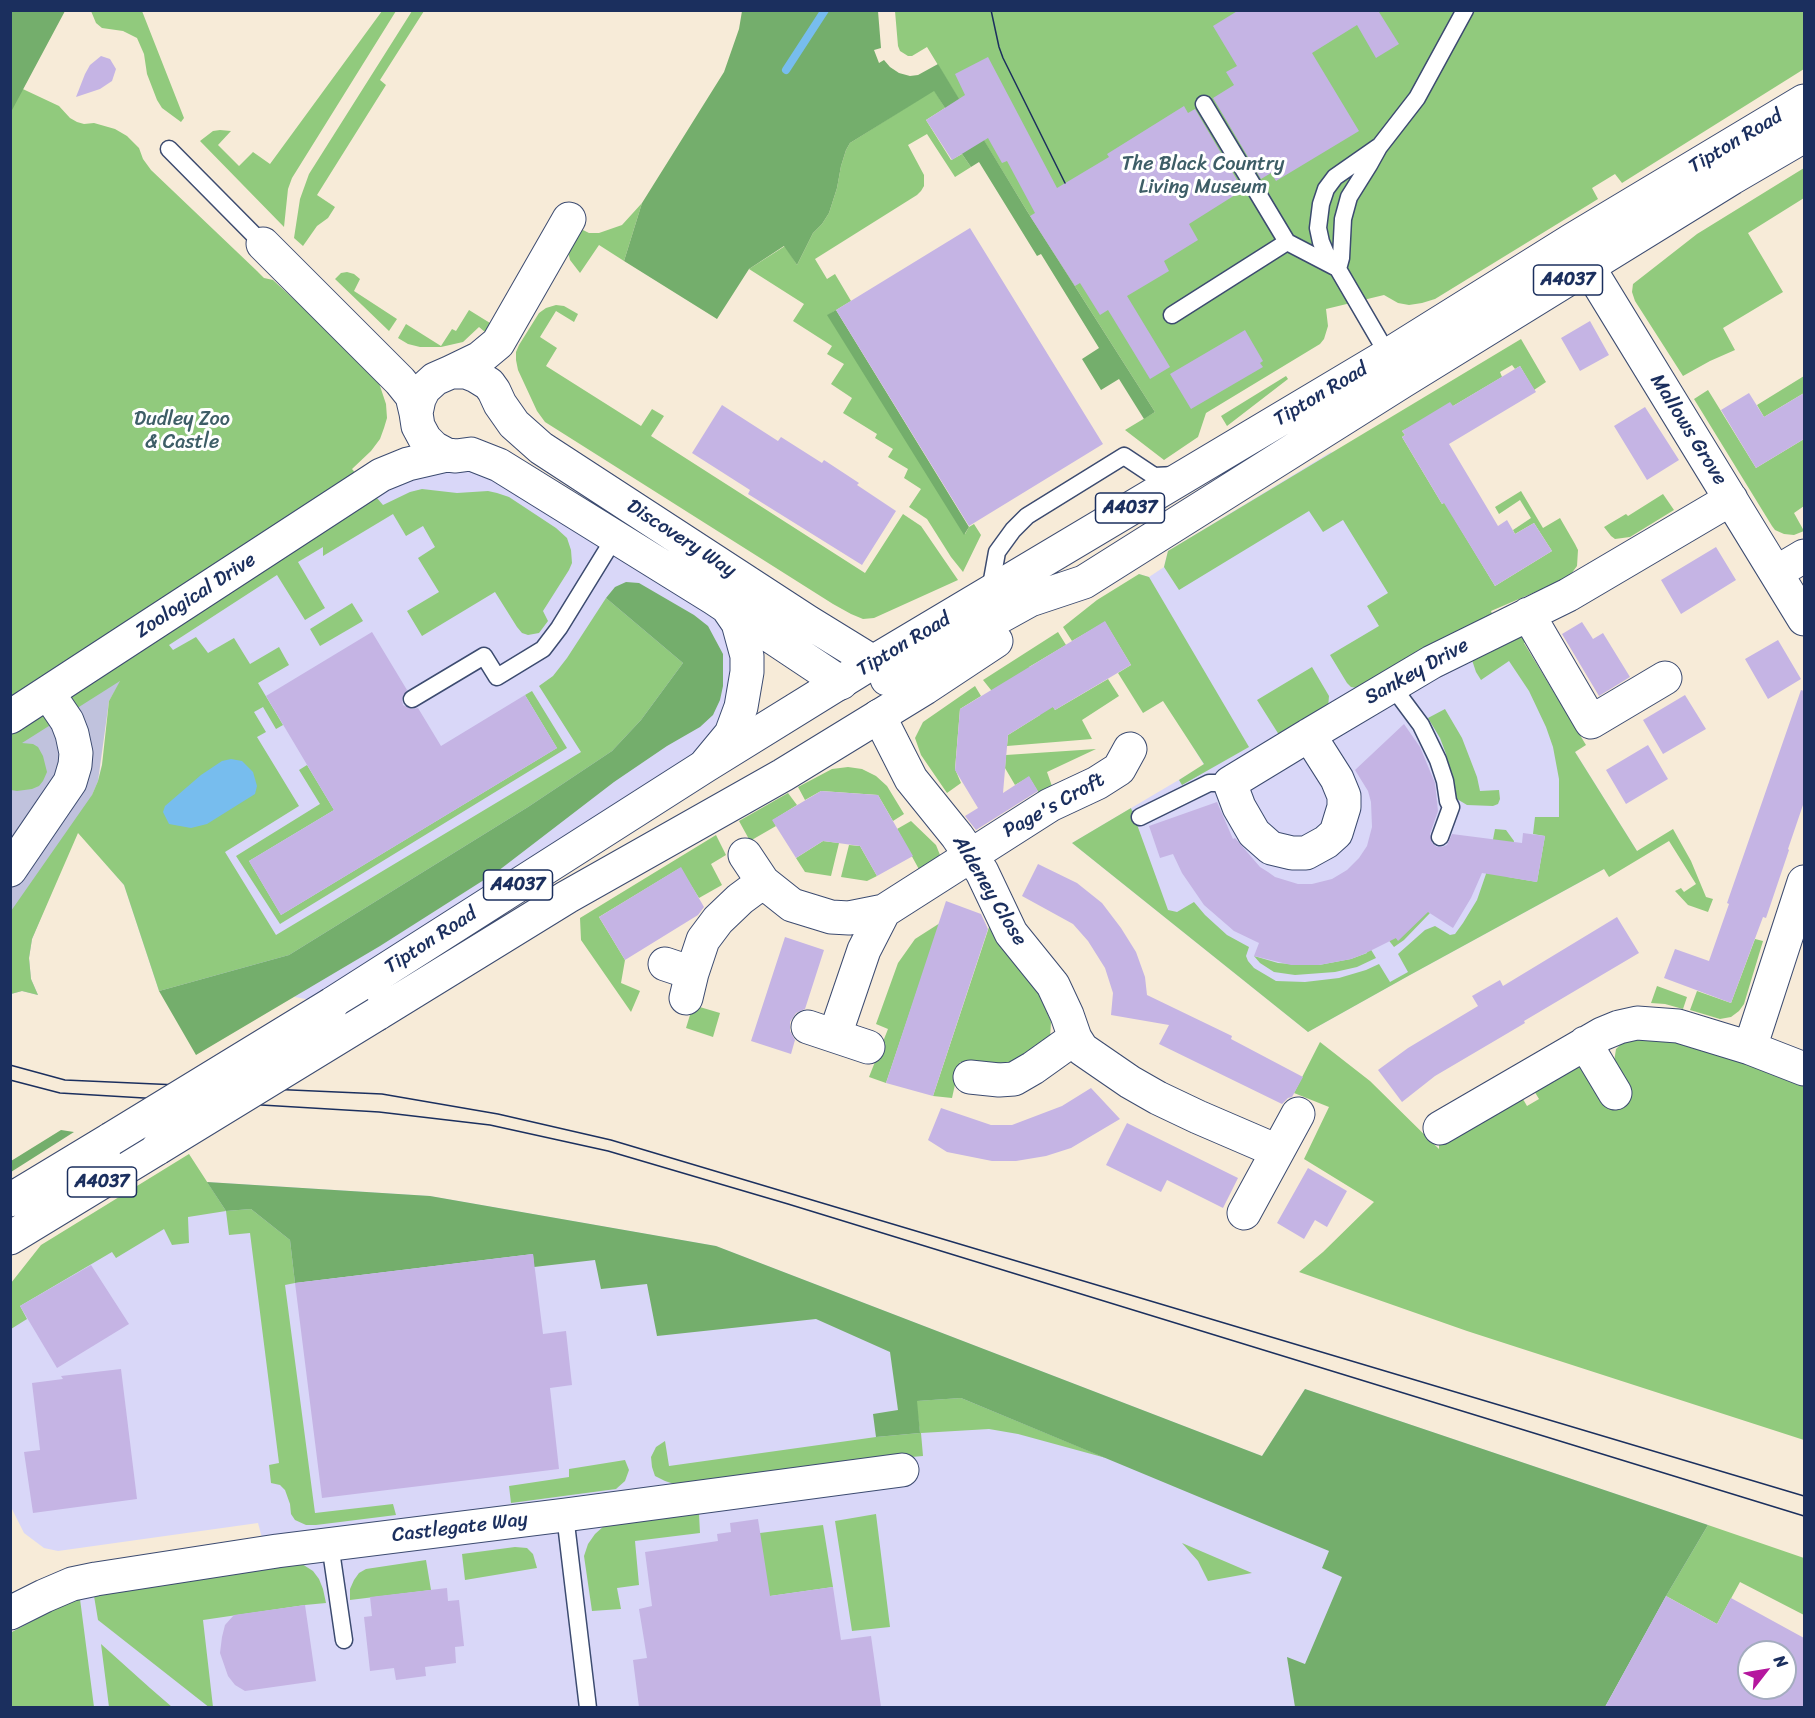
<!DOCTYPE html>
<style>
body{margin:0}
#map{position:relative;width:1815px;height:1718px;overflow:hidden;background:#f7ebd8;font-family:Sriracha,sans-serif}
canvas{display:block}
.frame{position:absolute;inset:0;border:12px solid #1b2f5e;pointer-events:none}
.north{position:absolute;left:1737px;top:1640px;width:60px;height:60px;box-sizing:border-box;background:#fff;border:2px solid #a4acbf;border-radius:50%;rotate:59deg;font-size:16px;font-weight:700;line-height:24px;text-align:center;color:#1b2f5e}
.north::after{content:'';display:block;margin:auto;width:21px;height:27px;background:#b5179e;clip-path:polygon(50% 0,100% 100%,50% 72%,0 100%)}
</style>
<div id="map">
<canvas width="1815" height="1718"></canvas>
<div class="frame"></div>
<div class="north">N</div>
</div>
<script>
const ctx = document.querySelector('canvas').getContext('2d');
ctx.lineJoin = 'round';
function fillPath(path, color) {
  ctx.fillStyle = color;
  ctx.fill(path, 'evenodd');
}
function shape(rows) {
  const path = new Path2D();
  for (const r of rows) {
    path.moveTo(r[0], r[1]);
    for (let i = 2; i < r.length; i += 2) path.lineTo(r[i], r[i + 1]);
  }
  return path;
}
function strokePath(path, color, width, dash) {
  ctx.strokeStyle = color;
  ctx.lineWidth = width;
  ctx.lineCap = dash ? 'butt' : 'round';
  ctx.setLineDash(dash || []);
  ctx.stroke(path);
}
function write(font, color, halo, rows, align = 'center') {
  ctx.font = font + ' Sriracha,sans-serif';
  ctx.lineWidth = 6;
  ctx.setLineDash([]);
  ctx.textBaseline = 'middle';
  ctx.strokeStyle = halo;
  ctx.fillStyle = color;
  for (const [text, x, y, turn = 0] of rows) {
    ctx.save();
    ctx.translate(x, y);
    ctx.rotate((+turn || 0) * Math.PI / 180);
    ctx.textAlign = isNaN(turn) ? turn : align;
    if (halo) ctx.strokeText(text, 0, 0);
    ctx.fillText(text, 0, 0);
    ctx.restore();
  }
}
fillPath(shape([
 [1331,452,1504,638,1637,851,1410,975,1308,1032,1072,843,1204,765,1190,742,1139,574,1149,577,1164,567,1168,551],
 [456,456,738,623,731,734,332,1004,295,997,289,956,159,991,124,885,78,832,98,781,122,679,381,475],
 [207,1182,430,1196,716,1246,1262,1456,1305,1389,1708,1525,1605,1707,11,1708,10,1633,30,1621,80,1599,94,1596,270,1568,258,1523,58,1551,44,1548,24,1533,11,1507,11,1298]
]), '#d9d7f8');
fillPath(shape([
 [122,679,109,701,98,781,32,939,29,958,31,979,38,995,22,991,11,994,10,749]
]), '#c0c2dd');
fillPath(shape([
 [91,11,142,11,184,118,181,122,162,108,157,100,147,74,144,54,137,38,123,31,102,28,96,23],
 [382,11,396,11,292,178,288,189,284,227,200,141,213,131,220,130,231,131,218,145,239,166,253,152,270,164],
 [412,11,424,11,380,80,386,85,317,195,335,207,328,218,317,226,303,246,294,238,300,199,309,174],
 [895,11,1804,11,1804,69,1622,183,1615,174,1592,188,1598,199,1435,299,1422,303,1409,305,1398,303,1384,295,1326,309,1328,326,1324,339,1320,344,1206,413,1198,437,1164,460,1125,430,1155,412,1027,211,927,47,912,56,908,56,900,51,898,46],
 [10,83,59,106,70,118,77,122,84,124,94,123,115,129,127,136,139,148,143,159,151,170,257,271,264,278,273,280,362,362,378,380,386,404,387,418,384,428,380,439,371,451,352,469,383,505,410,492,422,489,457,493,488,491,497,493,509,497,556,528,567,538,571,550,572,563,569,570,543,611,548,621,539,633,528,635,522,633,517,627,495,592,422,636,407,611,439,592,418,558,435,547,423,526,406,536,393,514,323,556,323,547,298,562,325,608,305,620,277,575,169,645,173,650,196,637,208,653,234,638,250,664,279,647,289,665,258,683,283,725,276,729,263,707,254,712,266,732,257,737,299,806,225,852,276,935,581,752,539,686,553,676,567,658,606,598,683,663,641,720,612,751,528,807,289,955,159,991,124,885,78,833,32,939,29,958,31,979,38,995,22,991,11,994,11,911,92,795,98,781,102,765,109,701,120,681,22,743,33,744,38,747,43,756,47,772,43,781,39,786,32,789,17,791,11,790],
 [934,90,945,108,926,120,951,160,962,154,971,167,955,177,927,134,908,145,924,175,924,186,921,191,917,195,815,259,827,279,835,274,851,301,828,315,965,534,969,527,974,524,981,535,963,572,951,557,927,519,909,507,921,489,904,478,908,469,888,457,893,449,875,438,877,434,843,413,852,398,831,384,844,364,827,354,832,346,793,321,804,304,749,269,785,246,797,265,813,233,822,224,829,213,837,188,841,166,846,150,850,143],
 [1804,168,1804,198,1748,233,1783,292,1723,328,1735,350,1710,361,1683,376,1635,301,1632,292,1633,284,1697,234],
 [642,203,624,261,599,245,580,273,570,260,567,248,575,226,589,233,599,233,622,225],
 [347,272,354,274,360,279,354,291,397,319,389,331,335,279,341,273],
 [556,305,564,306,578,314,574,322,556,311,540,337,557,348,546,366,641,426,652,409,664,416,651,436,865,573,903,514,921,526,958,580,874,618,863,619,851,614,833,604,545,422,537,411,518,370,516,360,516,352,519,345,539,313,546,308],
 [469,310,490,323,485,332,479,327,463,342,441,347,420,347,408,344,398,338,406,324,441,346,452,329,456,331],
 [1521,339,1546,382,1534,390,1520,366,1515,369,1512,365,1500,372,1502,377,1453,406,1402,431,1405,435,1402,437,1442,504,1459,494,1455,520,1495,586,1552,551,1534,523,1515,534,1513,530,1531,518,1520,500,1499,514,1495,507,1521,491,1543,528,1560,518,1575,544,1578,550,1577,566,1568,578,1491,611,1493,616,1357,688,1351,687,1347,683,1330,655,1379,626,1367,606,1388,593,1343,520,1323,532,1309,511,1179,590,1164,567,1168,551],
 [1286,376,1288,379,1227,426,1221,416],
 [1804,376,1804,393,1764,417,1757,405],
 [1708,390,1756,468,1804,439,1804,506,1794,513,1804,531,1794,535,1784,534,1775,530,1772,526,1694,399],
 [1663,494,1674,510,1630,537,1615,539,1611,536,1604,527,1626,514,1628,516],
 [1139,574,1149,577,1249,747,1182,785,1179,780,1204,764,1163,701,1143,713,1118,673,1131,665,1105,622,1072,641,1063,627,1097,600],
 [352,603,363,621,320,646,310,629],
 [1524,629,1530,639,1524,643,1586,745,1575,752,1637,851,1673,829,1691,861,1706,897,1713,899,1708,912,1688,905,1675,891,1681,888,1684,892,1696,884,1669,841,1609,877,1604,869,1410,975,1308,1032,1072,843,1131,808,1168,910,1177,912,1194,902,1205,915,1227,935,1249,947,1246,956,1248,961,1254,968,1276,981,1305,982,1339,978,1366,970,1379,964,1390,982,1408,972,1398,954,1425,930,1435,926,1450,935,1455,934,1463,923,1477,900,1487,871,1495,829,1506,830,1514,841,1508,877,1537,882,1545,836,1533,834,1535,817,1559,817,1559,779,1553,747,1546,727,1529,691,1509,661,1481,680,1476,672,1471,657],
 [1058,632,1066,645,1029,667,1055,710,1108,679,1119,696,1082,720,1092,739,1007,746,1008,735,1040,715,991,690,983,680],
 [1312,667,1329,696,1328,708,1281,738,1257,700],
 [975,686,981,696,960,709,955,769,961,783,947,793,921,755,915,738,923,722],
 [532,691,567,748,280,924,236,856,320,804,299,770,307,765,334,810,249,861,281,915,557,748,525,695],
 [1445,709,1462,738,1477,777,1480,791,1499,790,1500,799,1498,804,1493,806,1467,805,1457,799,1454,795,1446,754,1440,738,1428,718],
 [1096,749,1047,772,1053,789,1040,795,1029,777,1015,785,1005,768,1006,755],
 [848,767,862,769,876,776,887,786,904,814,893,821,878,795,821,791,805,800,798,787,832,769],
 [788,793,797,805,773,820,776,826,750,841,739,821],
 [911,821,936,845,940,855,936,864,921,873,897,829],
 [716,835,726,855,711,864,722,885,699,898,680,868,599,917,625,960,621,983,640,991,631,1012,581,940,580,918],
 [823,841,839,843,831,876,805,872,796,858],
 [849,845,860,846,877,876,867,881,841,877],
 [1427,911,1430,913,1404,940,1394,947,1387,938,1370,948,1376,958,1357,967,1335,972,1295,975,1274,972,1260,963,1254,956,1278,963,1304,965,1319,965,1351,959,1367,953,1365,947,1391,932,1398,940],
 [992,918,1037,988,1051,1022,1050,1039,1031,1057,997,1067,960,1062,952,1098,933,1096],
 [940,923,886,1083,869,1077,888,1029,876,1024,898,963,915,939],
 [1755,939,1763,941,1744,1004,1739,1011,1731,1017,1720,1019,1690,1010,1697,991,1731,1003],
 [1657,986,1687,997,1683,1009,1665,1004,1651,1003],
 [693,1005,720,1013,713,1037,686,1028],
 [1660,1036,1804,1082,1804,1440,1467,1331,1299,1272,1323,1252,1374,1202,1304,1159,1329,1107,1294,1093,1320,1042,1370,1081,1439,1149,1439,1141,1520,1094,1527,1106,1539,1099,1533,1089,1573,1067,1582,1068,1614,1062,1616,1049,1625,1040],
 [189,1154,226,1211,251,1209,290,1240,295,1283,285,1285,315,1513,393,1504,396,1515,316,1525,306,1525,295,1520,291,1514,290,1504,285,1490,280,1485,271,1483,269,1465,279,1463,250,1233,229,1235,226,1211,188,1217,189,1243,172,1245,164,1229,116,1258,112,1252,20,1306,27,1319,11,1329,11,1283,41,1245],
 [961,1398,1106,1458,1018,1434,989,1429,921,1433,923,1456,900,1458,677,1485,665,1481,655,1476,652,1467,651,1457,656,1447,665,1441,669,1466,876,1437,920,1433,916,1401],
 [625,1460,629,1470,625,1481,616,1489,511,1503,509,1486,569,1477,569,1469],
 [699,1514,700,1533,635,1541,639,1585,617,1588,621,1609,592,1611,584,1556,588,1544,595,1534,604,1526],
 [876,1514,890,1627,852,1631,835,1521],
 [823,1525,833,1587,749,1599,760,1533],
 [1708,1525,1804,1558,1804,1615,1740,1582,1717,1624,1666,1596],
 [1182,1543,1252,1573,1208,1581,1198,1561],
 [515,1547,527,1548,533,1554,537,1568,465,1580,462,1554],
 [426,1560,431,1590,350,1600,350,1589,354,1580,359,1573,366,1569],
 [302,1564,313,1571,319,1579,323,1589,326,1603,305,1605,203,1620,213,1707,210,1708,98,1620,94,1596],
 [80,1599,94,1707,11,1707,10,1633,55,1609],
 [101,1644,150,1688,172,1707,109,1707]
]), '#91ca7d');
fillPath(shape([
 [10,11,65,11,11,112,10,112],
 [742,11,878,11,881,48,874,50,879,63,884,60,890,67,899,73,910,76,918,75,938,64,1027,211,1155,412,1144,419,1119,379,1101,390,1082,359,1099,348,1041,254,1037,256,979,162,971,167,962,154,961,133,934,91,850,143,846,150,841,166,837,188,829,213,822,224,813,233,797,265,784,246,749,269,717,319,624,261,642,203,724,72,739,29],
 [836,310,969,527,964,535,827,315],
 [626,582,639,583,694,615,708,626,723,654,723,686,720,700,713,715,700,727,667,746,614,782,498,871,380,946,196,1055,159,991,289,955,528,807,612,751,641,720,683,663,606,598,615,587],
 [61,1130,74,1132,11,1172,11,1161],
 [207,1182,430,1196,716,1246,1262,1456,1305,1389,1708,1525,1666,1596,1605,1707,1295,1707,1287,1657,1305,1664,1342,1577,1322,1568,1329,1551,961,1398,917,1401,920,1433,876,1437,873,1414,898,1410,890,1352,816,1319,657,1336,647,1284,601,1289,595,1260,534,1267,533,1254,295,1283,290,1240,251,1209,226,1211]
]), '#74ae6c');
fillPath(shape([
 [231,759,242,761,253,772,257,786,255,794,207,824,191,828,169,824,163,812,165,806,201,775,222,761]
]), '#77bdee');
strokePath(shape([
 [786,70,825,10]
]), '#77bdee', 8);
fillPath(shape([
 [1239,10,1381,10,1379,12,1399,44,1376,58,1357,25,1312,53,1359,131,1276,181,1271,173,1261,179,1213,98,1234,85,1226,72,1237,66,1213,26],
 [101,56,110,59,116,69,112,81,100,89,76,97,85,74,90,65],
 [988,57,1057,188,1109,157,1107,154,1184,106,1188,113,1195,109,1243,190,1189,224,1198,240,1164,261,1169,271,1127,296,1170,367,1150,379,1108,310,1100,315,1080,283,1075,286,1030,216,1035,213,1007,161,1002,163,988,138,952,160,926,120,965,95,955,74],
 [970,228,1103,444,969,526,836,310],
 [1590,321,1609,355,1580,371,1561,338],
 [1245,330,1263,361,1260,363,1263,367,1191,409,1170,374],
 [1520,366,1536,392,1449,444,1498,526,1507,520,1515,534,1534,523,1552,551,1495,586,1444,503,1442,504,1402,437,1405,435,1402,431,1450,402,1453,406],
 [1749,393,1764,417,1804,393,1804,439,1756,468,1721,410],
 [722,405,778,441,781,437,822,463,824,460,859,483,857,485,896,511,862,565,748,494,750,490,692,453],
 [1645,407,1679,460,1647,480,1614,426],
 [1716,547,1736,580,1681,614,1661,580],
 [1105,621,1131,665,1055,710,1053,707,1008,735,1003,793,1029,776,1038,791,976,830,965,816,978,808,955,770,960,709],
 [1582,622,1593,639,1603,633,1630,677,1599,696,1562,634],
 [372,632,407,690,402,699,403,705,412,709,418,708,441,746,525,695,557,748,281,915,249,861,334,810,266,696],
 [1778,640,1801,679,1768,699,1745,659],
 [1801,690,1804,691,1804,802,1788,849,1789,850,1766,918,1763,917,1731,1003,1664,978,1675,949,1709,961,1729,904,1727,903],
 [1685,695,1706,729,1663,754,1643,720],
 [1404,724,1420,747,1435,783,1438,811,1430,834,1432,843,1437,847,1442,847,1447,845,1452,834,1522,843,1523,833,1545,836,1537,882,1482,873,1471,898,1453,928,1428,912,1398,941,1396,938,1364,954,1351,959,1319,965,1291,965,1254,956,1259,943,1234,931,1204,905,1182,873,1173,854,1160,858,1149,826,1217,802,1233,839,1235,838,1260,867,1268,872,1275,877,1298,884,1312,884,1332,879,1347,870,1359,858,1367,846,1372,827,1371,802,1368,791,1355,770],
 [1648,745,1668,779,1626,804,1606,770],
 [821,791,878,795,913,856,877,876,860,846,823,841,796,858,772,820],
 [1038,864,1077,883,1102,903,1121,928,1136,952,1145,977,1147,995,1232,1036,1231,1039,1303,1077,1292,1097,1288,1098,1282,1104,1159,1044,1169,1025,1111,1015,1113,993,1105,968,1088,941,1073,924,1022,896],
 [681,867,704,907,698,915,625,960,599,917],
 [946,901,981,914,988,929,933,1096,886,1083],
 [1617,917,1639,953,1524,1021,1525,1023,1435,1076,1402,1102,1378,1070,1408,1048,1478,1006,1472,996,1500,980,1503,986],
 [785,937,824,950,805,1009,796,1013,790,1022,790,1031,795,1040,791,1054,751,1041],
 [1091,1088,1120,1119,1071,1148,1046,1156,1016,1161,992,1161,947,1152,928,1140,941,1108,991,1125,1012,1125,1062,1106],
 [1127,1123,1238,1178,1223,1208,1167,1180,1161,1192,1106,1165],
 [1308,1168,1347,1191,1327,1227,1315,1220,1304,1239,1277,1223],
 [533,1254,543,1334,566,1331,572,1385,550,1388,559,1469,322,1498,295,1283],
 [91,1265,129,1324,57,1368,20,1306],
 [121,1369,137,1499,33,1513,24,1452,40,1450,32,1383,63,1379,61,1376],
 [758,1519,770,1596,833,1587,841,1640,871,1636,881,1707,639,1707,633,1660,647,1658,639,1609,652,1606,645,1552,718,1541,717,1534,731,1532,730,1523],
 [447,1588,448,1601,459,1600,464,1646,455,1647,456,1663,425,1667,426,1676,396,1680,394,1668,370,1671,364,1617,372,1616,370,1597],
 [1666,1596,1717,1624,1731,1598,1804,1638,1804,1707,1605,1707],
 [1749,1652,1785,1652,1785,1688,1749,1688],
 [305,1605,316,1681,245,1691,235,1685,228,1676,220,1653,222,1637,225,1625,234,1615]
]), '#c5b4e4');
const service = shape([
 [1204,104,1287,242,1335,267],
 [1378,147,1335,177,1326,189,1321,204,1318,228,1321,242,1327,256,1338,269,1391,360],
 [169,149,263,244],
 [1338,269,1341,258,1343,219,1349,197,1369,165,1379,147,1417,98,1465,10],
 [1172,315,1287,242],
 [990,591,997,552,1013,530,1027,516,1124,456,1154,476,1176,475],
 [1392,686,1421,725,1438,760,1445,781,1448,801,1451,807,1440,837],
 [412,699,484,656,497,677,543,649,559,628,615,537],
 [1140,817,1209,783,1230,783],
 [565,1515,588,1708],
 [330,1544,344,1640]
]);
const minor = shape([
 [1573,242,1804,619],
 [263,244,400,381,412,396,416,413],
 [451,372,480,358,498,343,569,219],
 [1777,572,1804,556],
 [1528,614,1591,722,1665,678],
 [841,683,715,599,499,465,471,454,456,456,447,455,434,448,425,439,418,426,416,413,419,399,424,389,435,379,451,372,466,372,476,376,489,384,494,391,500,404,514,424,541,448,808,622,873,662],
 [879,716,911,779,957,836,982,872,1011,933,1053,985,1067,1015,1075,1038,1082,1049,1130,1082,1158,1098,1198,1117,1277,1151],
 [10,717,381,475,408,464,447,455],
 [1309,735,1337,779,1344,796,1344,807,1336,833,1326,842,1306,853,1292,853,1271,848,1254,833,1239,807,1230,783,1309,735,1432,662,1568,595,1731,499],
 [707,763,731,734,741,707,747,672,747,656,738,623,727,607],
 [745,855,763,882,792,905,831,917,849,918,884,911,1050,805,1097,783,1119,769,1130,749],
 [10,870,70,782,75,765,76,753,72,734,67,721,48,693],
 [665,964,692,973,686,998],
 [692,973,703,940,718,920,740,899,763,882],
 [808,1027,868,1047],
 [835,1035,864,950,884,911],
 [1585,1043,1615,1093],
 [1750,1048,1804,882],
 [970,1077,999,1080,1014,1079,1033,1068,1075,1038],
 [1440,1128,1602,1034,1619,1027,1637,1023,1678,1026,1750,1048,1804,1069],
 [1244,1213,1298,1114],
 [10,1613,44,1596,72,1584,96,1579,277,1551,565,1515,902,1470]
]);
const primary = shape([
 [887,679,1030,600,1084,582,1403,381,1732,178,1804,136],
 [332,1004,705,766,873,662,1388,355,1572,240,1804,101],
 [377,1014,567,897,783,775,925,688,996,641],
 [10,1200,111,1139],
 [10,1238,158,1148]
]);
strokePath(service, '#3c4b70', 19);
strokePath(minor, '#3c4b70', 35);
strokePath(primary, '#3c4b70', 35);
strokePath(service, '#fff', 16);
strokePath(minor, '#fff', 33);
strokePath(primary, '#fff', 33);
strokePath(shape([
 [991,10,999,47,1003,58,1065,183],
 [10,1065,65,1080,382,1094,498,1114,611,1140,1804,1496],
 [10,1080,60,1093,379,1112,490,1125,608,1151,788,1204,1804,1516]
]), '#1b2f5e', 1.5);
const primaryBridge = shape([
 [111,1139,332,1004],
 [158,1148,377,1014]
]);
strokePath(primaryBridge, '#3c4b70', 35, []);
strokePath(primaryBridge, '#fff', 33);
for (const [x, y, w] of [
 [1568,280,69],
 [1130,508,69],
 [518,885,69],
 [102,1182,69]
]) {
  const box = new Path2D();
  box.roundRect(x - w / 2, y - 15, w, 30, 4.5);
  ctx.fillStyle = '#fff';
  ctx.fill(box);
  strokePath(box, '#1b2f5e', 1.5);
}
write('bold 18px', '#1b2f5e', null, [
 ["A4037",1568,280],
 ["A4037",1130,508],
 ["A4037",518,885],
 ["A4037",102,1182]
]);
write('20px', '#1b2f5e', '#fff', [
 ["Tipton Road",1736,142,-31],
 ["Tipton Road",1321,395,-31],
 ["Mallows Grove",1688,430,58],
 ["Discovery Way",681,539,33],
 ["Zoological Drive",196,596,-33],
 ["Tipton Road",904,645,-31],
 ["Sankey Drive",1417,672,-29],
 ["Page's Croft",1054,806,-29],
 ["Aldeney Close",989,891,59],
 ["Tipton Road",431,941,-33],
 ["Castlegate Way",460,1528,-7]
]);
write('20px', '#3e5e67', '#fff', [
 ["The Black Country",1203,165],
 ["Living Museum",1203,188],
 ["Dudley Zoo",182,420],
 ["& Castle",182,443]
]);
</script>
